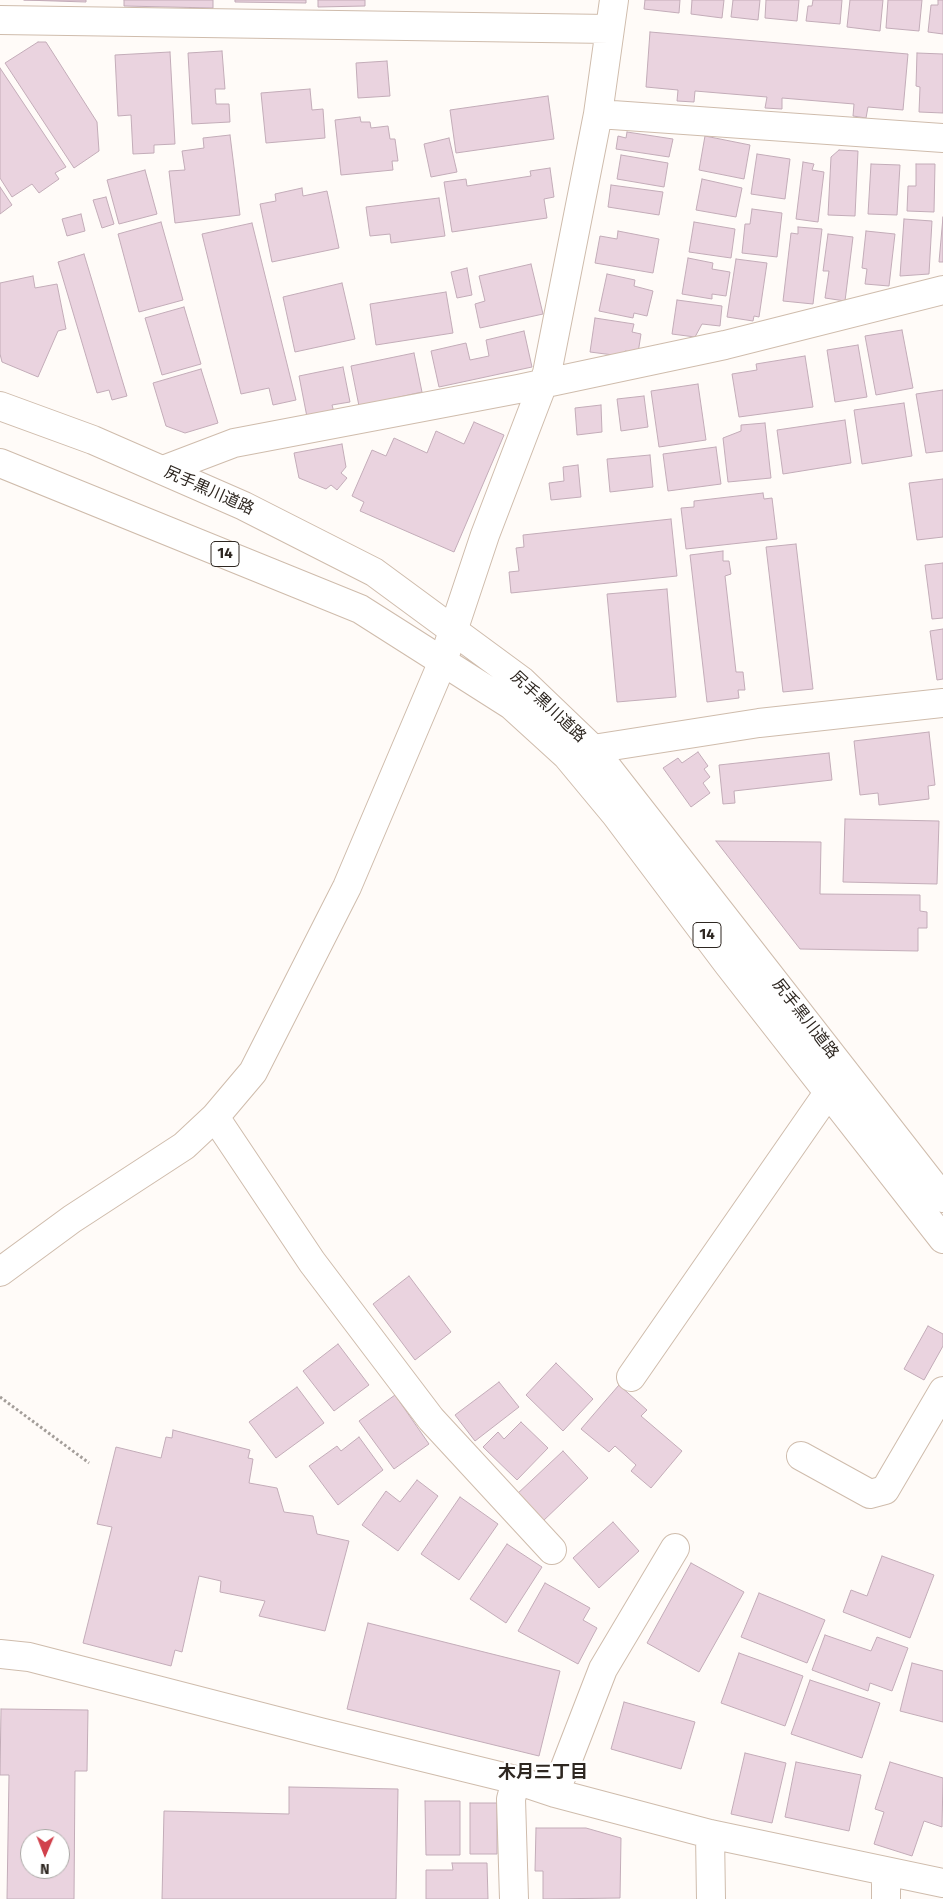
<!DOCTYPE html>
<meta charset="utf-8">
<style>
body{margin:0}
#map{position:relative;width:943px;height:1899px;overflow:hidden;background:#fffbf8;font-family:"Fira Sans",sans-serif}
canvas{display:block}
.north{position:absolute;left:20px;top:1829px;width:50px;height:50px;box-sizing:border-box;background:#fff;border:1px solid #aba9a6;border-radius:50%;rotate:181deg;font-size:14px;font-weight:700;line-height:20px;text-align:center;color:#2e2721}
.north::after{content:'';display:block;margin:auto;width:18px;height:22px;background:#d1414c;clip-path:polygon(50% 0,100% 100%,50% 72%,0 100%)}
</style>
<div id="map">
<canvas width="943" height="1899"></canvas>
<div class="north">N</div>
</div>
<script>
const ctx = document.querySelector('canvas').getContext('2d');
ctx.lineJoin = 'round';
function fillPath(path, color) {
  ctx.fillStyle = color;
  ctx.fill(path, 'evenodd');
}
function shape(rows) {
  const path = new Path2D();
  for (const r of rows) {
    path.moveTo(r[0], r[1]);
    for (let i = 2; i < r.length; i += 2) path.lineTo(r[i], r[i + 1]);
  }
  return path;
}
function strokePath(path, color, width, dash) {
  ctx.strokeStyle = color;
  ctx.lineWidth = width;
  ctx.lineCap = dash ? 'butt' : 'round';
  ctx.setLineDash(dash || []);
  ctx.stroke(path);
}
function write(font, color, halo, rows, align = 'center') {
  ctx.font = font + ' "Fira Sans","Noto Sans JP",sans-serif';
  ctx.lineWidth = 4.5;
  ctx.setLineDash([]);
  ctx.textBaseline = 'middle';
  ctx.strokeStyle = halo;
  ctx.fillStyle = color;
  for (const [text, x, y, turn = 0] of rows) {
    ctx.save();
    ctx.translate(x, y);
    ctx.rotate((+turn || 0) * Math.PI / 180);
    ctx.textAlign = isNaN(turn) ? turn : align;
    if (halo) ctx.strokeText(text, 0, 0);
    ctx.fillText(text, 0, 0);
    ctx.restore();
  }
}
const building = shape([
 [24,0,86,0,86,2,24,0],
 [124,0,213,0,213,8,124,6,124,0],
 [235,0,306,0,306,3,235,2,235,0],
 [318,0,365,0,365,6,318,7,318,0],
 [645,0,680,0,679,13,644,9,645,0],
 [692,0,724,0,722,18,691,14,692,0],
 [733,0,760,0,758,20,731,17,733,0],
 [766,0,799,0,797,21,765,18,766,0],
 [813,0,842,0,840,24,806,21,808,6,812,6,813,0],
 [850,0,883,0,880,31,847,27,850,0],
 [888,0,922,0,919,31,886,28,888,0],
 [938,0,943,0,943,34,928,32,931,5,938,5,938,0],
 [650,32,908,54,903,110,868,107,866,118,853,116,854,104,782,98,782,109,765,108,767,97,695,91,694,102,677,101,678,90,646,87,650,32],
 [38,42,46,42,97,122,99,151,74,168,5,63,38,42],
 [222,51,225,89,215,89,216,104,229,104,230,122,192,124,188,53,222,51],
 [170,52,175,144,154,145,154,153,133,154,131,115,118,116,115,55,170,52],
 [917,53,943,54,943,113,919,112,920,87,916,86,917,53],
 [387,61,390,96,358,98,356,63,387,61],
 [0,68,66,167,55,173,59,179,39,193,32,184,12,197,0,178,0,68],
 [310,89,312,110,323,109,325,138,266,143,261,93,310,89],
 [548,96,554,139,456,153,450,110,548,96],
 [360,117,361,122,370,122,371,128,388,126,390,139,395,139,398,161,392,161,393,170,341,175,335,120,360,117],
 [627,132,673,139,669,157,616,149,618,136,626,138,627,132],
 [230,135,240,215,175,223,169,171,185,170,182,151,204,148,203,138,230,135],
 [705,136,750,145,744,179,699,170,705,136],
 [449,138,457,172,431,177,424,144,449,138],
 [839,150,858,151,855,216,828,215,831,157,839,150],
 [757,154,790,159,785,199,751,194,757,154],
 [621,155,668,163,664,187,617,179,621,155],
 [803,162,814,164,812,170,824,172,818,222,796,219,803,162],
 [871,164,900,165,897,215,868,214,871,164],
 [916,164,935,164,934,212,907,211,908,186,916,186,916,164],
 [550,168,554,197,544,199,547,218,452,232,444,182,466,179,467,186,531,176,530,171,550,168],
 [145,170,157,214,119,224,107,180,145,170],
 [702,179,742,188,736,217,696,210,702,179],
 [611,185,663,192,659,215,608,207,611,185],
 [0,187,12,205,0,214,0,187],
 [302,188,303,196,327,191,339,248,272,262,260,204,276,201,275,194,302,188],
 [106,197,114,224,102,228,93,200,106,197],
 [439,198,445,236,391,243,390,234,370,236,366,207,439,198],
 [752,209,782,213,777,257,742,253,745,224,750,224,752,209],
 [81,214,85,231,67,236,62,219,81,214],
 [943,217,943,262,939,262,943,217],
 [904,219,932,221,929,274,900,276,904,219],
 [161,222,183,300,139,312,118,234,161,222],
 [694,222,735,229,731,258,689,252,694,222],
 [252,223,296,400,273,405,269,388,241,394,202,234,252,223],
 [798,227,822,229,813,304,783,301,791,233,798,234,798,227],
 [618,231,659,239,653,273,595,263,600,236,617,239,618,231],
 [866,231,895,234,889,286,865,284,867,269,862,268,866,231],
 [828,234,853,237,845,301,825,298,829,271,823,271,828,234],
 [84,254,127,396,112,400,109,390,97,393,58,262,84,254],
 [688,258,713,263,712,269,730,272,726,296,712,294,712,299,682,294,688,258],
 [736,259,767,263,759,317,754,316,753,321,727,317,736,259],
 [531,264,543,314,480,328,475,304,485,301,479,276,531,264],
 [467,268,472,295,457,298,451,272,467,268],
 [607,274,635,280,634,286,653,291,647,316,634,313,633,318,599,311,607,274],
 [33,276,35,288,57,284,66,329,58,331,38,377,2,362,0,354,0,283,33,276],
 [342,283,355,339,295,352,283,297,342,283],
 [446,292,453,333,376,345,370,304,446,292],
 [677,300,722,306,720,326,702,324,695,337,672,334,677,300],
 [184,307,201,364,162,375,145,318,184,307],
 [595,318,634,324,632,332,641,334,638,353,625,351,621,356,590,352,595,318],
 [902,330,913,388,876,395,865,336,902,330],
 [524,331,532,367,439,387,431,351,466,343,470,360,489,356,486,340,524,331],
 [858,345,867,397,835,402,827,350,858,345],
 [414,353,422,392,359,406,351,366,414,353],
 [805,356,813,407,739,417,732,374,757,370,756,364,805,356],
 [343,367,350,402,332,405,334,412,307,417,299,376,343,367],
 [201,369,218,423,185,433,166,426,153,383,201,369],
 [698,384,706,440,659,447,651,391,698,384],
 [943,390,943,451,926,453,916,394,943,390],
 [644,396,648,427,621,431,617,399,644,396],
 [904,403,912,456,862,464,854,410,904,403],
 [601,405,602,432,577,435,575,408,601,405],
 [845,420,851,463,783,474,777,430,845,420],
 [474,422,504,435,454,552,360,511,364,502,352,496,372,450,386,456,394,438,427,453,436,431,464,444,474,422],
 [765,423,771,478,728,482,723,438,741,431,741,425,765,423],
 [342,444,346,467,341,473,347,478,337,490,331,485,326,489,299,478,294,453,342,444],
 [716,447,721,484,668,491,663,454,716,447],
 [650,455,653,487,610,492,607,459,650,455],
 [578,465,581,497,551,500,549,483,564,481,563,467,578,465],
 [943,479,943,537,917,540,909,483,943,479],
 [763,493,764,499,772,498,777,539,686,549,681,508,694,507,694,501,763,493],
 [671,519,677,576,511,593,509,572,519,571,516,548,524,547,523,535,671,519],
 [796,544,813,689,783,692,766,547,796,544],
 [723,551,723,561,729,561,731,574,725,576,736,672,743,672,745,690,738,690,739,698,707,702,690,555,723,551],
 [943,563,943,618,932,619,925,565,943,563],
 [667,589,676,697,617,702,607,594,667,589],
 [943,629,943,679,937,680,930,631,943,629],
 [929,732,935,785,928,786,929,799,879,805,878,793,860,795,854,741,929,732],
 [698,752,708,766,704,769,710,777,703,783,710,793,691,807,663,768,678,758,682,763,698,752],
 [829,753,832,780,734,791,735,803,723,804,719,765,829,753],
 [845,819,939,821,937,884,843,882,845,819],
 [716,841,821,842,820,894,920,895,920,911,927,912,927,928,918,928,918,951,800,949,716,841],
 [409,1276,451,1332,415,1360,373,1304,409,1276],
 [928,1326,943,1334,943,1346,924,1380,904,1369,928,1326],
 [338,1344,369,1385,334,1411,303,1371,338,1344],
 [556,1363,593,1399,563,1431,526,1395,556,1363],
 [499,1382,519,1407,475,1441,455,1415,499,1382],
 [619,1385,647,1410,641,1416,682,1451,651,1488,631,1471,636,1465,615,1446,609,1452,581,1429,619,1385],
 [297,1387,324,1423,276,1458,249,1422,297,1387],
 [395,1395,429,1444,394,1469,359,1421,395,1395],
 [521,1422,548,1448,517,1480,483,1447,498,1432,504,1439,521,1422],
 [173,1430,250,1450,248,1458,253,1459,249,1483,277,1488,284,1512,313,1516,317,1534,349,1541,325,1631,259,1616,265,1601,220,1592,221,1581,199,1576,182,1652,175,1650,171,1666,83,1643,112,1527,97,1524,116,1447,161,1458,166,1437,172,1438,173,1430],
 [359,1437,383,1470,338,1505,309,1466,337,1446,341,1451,359,1437],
 [563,1451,588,1478,542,1522,516,1495,563,1451],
 [417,1480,438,1496,398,1551,362,1525,386,1491,400,1502,417,1480],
 [460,1497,498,1524,459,1580,421,1554,460,1497],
 [613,1522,639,1551,599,1588,573,1558,613,1522],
 [507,1544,542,1567,506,1623,470,1599,507,1544],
 [882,1556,934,1575,910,1638,843,1612,851,1590,867,1596,882,1556],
 [691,1563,744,1592,699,1672,647,1643,691,1563],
 [545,1583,590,1608,583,1620,597,1628,578,1664,518,1631,545,1583],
 [759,1593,825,1620,807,1663,741,1637,759,1593],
 [368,1623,560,1671,539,1756,347,1709,368,1623],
 [825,1635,871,1651,877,1637,908,1648,892,1691,870,1683,868,1691,812,1670,825,1635],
 [739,1653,803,1676,785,1726,721,1703,739,1653],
 [912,1663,943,1671,943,1722,900,1711,912,1663],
 [810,1680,880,1703,862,1758,791,1734,810,1680],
 [624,1702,695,1722,681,1769,611,1749,624,1702],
 [1,1709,88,1710,87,1771,75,1771,74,1899,7,1899,9,1775,0,1775,1,1709],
 [30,1839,60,1839,60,1869,30,1869,30,1839],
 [745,1753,786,1763,772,1823,731,1814,745,1753],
 [796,1762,861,1775,849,1831,785,1817,796,1762],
 [890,1762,943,1778,942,1827,924,1821,912,1856,874,1844,884,1812,875,1809,890,1762],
 [289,1787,398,1789,396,1899,162,1899,164,1811,289,1814,289,1787],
 [425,1801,460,1801,460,1855,426,1855,425,1801],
 [470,1803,497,1803,497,1854,470,1854,470,1803],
 [536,1828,586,1828,621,1838,620,1898,543,1899,543,1871,535,1871,536,1828],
 [452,1863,487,1863,488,1899,426,1899,426,1870,453,1870,452,1863]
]);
fillPath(building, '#ead3df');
strokePath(building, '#c3acb8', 1);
const minor = shape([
 [0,20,609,29],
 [598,114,943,138],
 [163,470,234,443,518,389,725,345,943,290],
 [593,749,759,723,943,703],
 [215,1117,312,1262,431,1419,552,1550],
 [0,1272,72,1219,184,1146,215,1117,253,1072,347,887,443,661,485,535,547,373,598,114,614,0],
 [631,1377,828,1093],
 [801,1456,870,1494,885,1490,943,1391],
 [0,1654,29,1657,320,1732,516,1780,555,1793,710,1834,943,1883],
 [555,1793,603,1669,675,1548],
 [710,1834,711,1899],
 [886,1872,886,1899],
 [514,1899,511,1799,516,1780]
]);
const major = shape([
 [0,406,93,440,244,506,374,572,522,681,593,749,943,1198],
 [0,463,360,609,511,705,567,756,616,815,728,964,943,1239]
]);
strokePath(minor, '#cfbcac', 30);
strokePath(major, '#cfbcac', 30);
strokePath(shape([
 [0,1397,89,1463]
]), '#a39d99', 3, [2.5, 2.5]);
strokePath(minor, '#fff', 28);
strokePath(major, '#fff', 28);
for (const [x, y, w] of [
 [225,554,28],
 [707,935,28]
]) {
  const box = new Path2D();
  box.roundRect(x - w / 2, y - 12.5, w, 25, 4);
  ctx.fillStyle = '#fff';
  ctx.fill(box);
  strokePath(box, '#2e2721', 1);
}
write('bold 15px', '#2e2721', null, [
 ["14",225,554],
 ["14",707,935]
]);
write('16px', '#2e2721', '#fff', [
 ["尻手黒川道路",209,491,24],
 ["尻手黒川道路",548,707,43],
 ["尻手黒川道路",805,1019,52]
]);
write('bold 18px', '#2e2721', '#fff', [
 ["木月三丁目",543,1773]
]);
</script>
